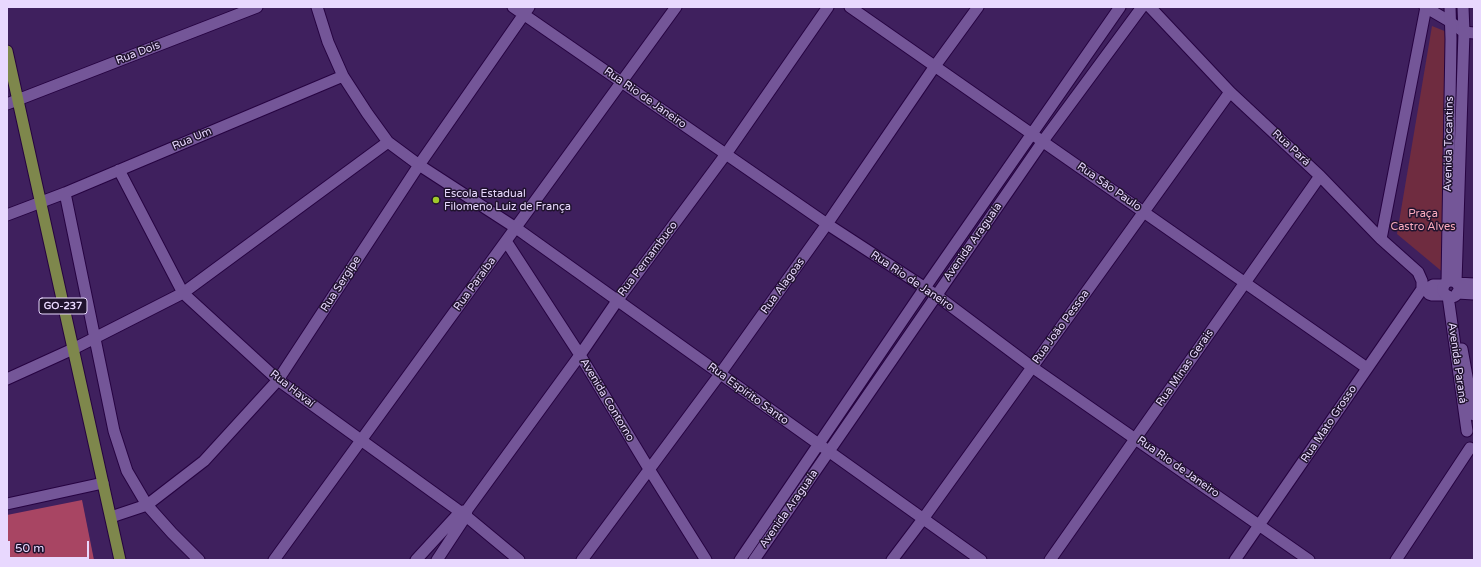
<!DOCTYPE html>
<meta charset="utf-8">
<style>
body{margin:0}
#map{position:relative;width:1481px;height:567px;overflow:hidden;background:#3f205e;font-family:"Varela Round",sans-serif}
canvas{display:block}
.frame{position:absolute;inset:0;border:8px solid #e8d8fe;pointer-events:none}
.scale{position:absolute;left:8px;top:541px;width:81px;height:18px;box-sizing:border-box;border:2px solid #e8d8fe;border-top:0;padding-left:5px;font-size:12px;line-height:14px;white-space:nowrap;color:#e8d8fe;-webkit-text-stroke:3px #20132e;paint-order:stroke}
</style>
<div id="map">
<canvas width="1481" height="567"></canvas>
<div class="frame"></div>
<div class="scale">50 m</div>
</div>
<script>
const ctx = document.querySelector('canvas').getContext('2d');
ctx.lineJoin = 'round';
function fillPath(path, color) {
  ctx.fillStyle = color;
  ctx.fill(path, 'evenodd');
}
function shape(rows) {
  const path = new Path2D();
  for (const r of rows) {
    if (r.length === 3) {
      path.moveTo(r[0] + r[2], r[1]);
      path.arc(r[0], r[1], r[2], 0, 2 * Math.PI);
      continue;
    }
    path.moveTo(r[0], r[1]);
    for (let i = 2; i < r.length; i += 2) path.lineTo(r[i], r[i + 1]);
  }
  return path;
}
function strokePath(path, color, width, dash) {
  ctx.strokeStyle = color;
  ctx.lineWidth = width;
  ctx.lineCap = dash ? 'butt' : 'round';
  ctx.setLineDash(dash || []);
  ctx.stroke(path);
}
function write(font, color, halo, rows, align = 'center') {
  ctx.font = font + ' "Varela Round",sans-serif';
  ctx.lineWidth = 3;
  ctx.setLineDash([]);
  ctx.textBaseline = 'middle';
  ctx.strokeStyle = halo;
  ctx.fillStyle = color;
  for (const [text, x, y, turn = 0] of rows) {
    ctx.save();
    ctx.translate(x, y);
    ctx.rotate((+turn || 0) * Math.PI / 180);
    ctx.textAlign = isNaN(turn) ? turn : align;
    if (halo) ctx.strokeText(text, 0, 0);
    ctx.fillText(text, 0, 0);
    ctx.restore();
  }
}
fillPath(shape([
 [1432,26,1447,32,1445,274,1397,234]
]), '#6f2c40');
fillPath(shape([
 [82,500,94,560,7,560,7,515]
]), '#a84563');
const minor = shape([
 [317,7,328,42,343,76,367,113,388,142,419,165,516,228,981,560],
 [513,7,827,224,936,295,1032,367,1309,560],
 [850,7,1367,368],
 [1150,7,1230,92,1320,176,1381,239,1418,272,1422,281,1422,289],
 [1425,7,1449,21,1464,32,1474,33],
 [7,104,257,7],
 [119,170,183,293,278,380,466,516,519,560],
 [65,193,114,431,127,471,147,505,172,533,199,560],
 [7,215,65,193,343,76],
 [1381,239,1426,7],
 [506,241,580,355,649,469,706,560],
 [1422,289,1426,289,1433,285,1444,285],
 [1426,289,1429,294,1432,295,1446,295],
 [7,379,73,349,183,293,388,142],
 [7,504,103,483],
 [111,517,147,505,204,461,278,380,419,165,529,7],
 [274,560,676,7],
 [416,560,460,512,467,510],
 [437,560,466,516,467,510,580,355,617,301,726,154,828,7],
 [582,560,720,374,827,224,935,66,978,7],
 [740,560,924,289,1120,7],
 [754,560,1043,141,1142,7],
 [892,560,923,519,1230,92],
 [1050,560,1320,176],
 [1235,560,1422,289]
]);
const tertiary = shape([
 [1451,289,8],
 [1447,282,1451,39,1450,7],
 [1456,282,1464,32,1463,7],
 [1457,283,1474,284],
 [1457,293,1474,294],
 [1448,296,1467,431],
 [1462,349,1474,415],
 [1396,560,1470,448]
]);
const primary = shape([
 [7,51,120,560]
]);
strokePath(minor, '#260341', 13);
strokePath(tertiary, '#260341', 13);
strokePath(primary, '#260341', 13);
strokePath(minor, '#745698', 11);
strokePath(tertiary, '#745698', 11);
strokePath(primary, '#7e874c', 11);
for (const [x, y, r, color] of [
 [436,200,4,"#a0c92b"]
]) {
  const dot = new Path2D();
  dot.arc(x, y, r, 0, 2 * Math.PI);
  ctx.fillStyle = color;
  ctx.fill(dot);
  strokePath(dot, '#20132e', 1.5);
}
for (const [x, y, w] of [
 [63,306,48]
]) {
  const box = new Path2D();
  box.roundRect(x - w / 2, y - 8, w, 16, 3);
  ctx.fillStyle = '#20132e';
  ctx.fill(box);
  strokePath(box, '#e8d8fe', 1);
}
write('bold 10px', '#e8d8fe', null, [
 ["GO-237",63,306]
]);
write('11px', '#e8d8fe', '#20132e', [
 ["Rua Dois",138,53,-21],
 ["Rua Rio de Janeiro",645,98,35],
 ["Rua Um",192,139,-23],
 ["Avenida Tocantins",1449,144,-89],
 ["Rua Pará",1291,148,43],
 ["Rua São Paulo",1109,187,35],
 ["Avenida Araguaía",973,242,-55],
 ["Rua Pernambuco",648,259,-53],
 ["Rua Rio de Janeiro",912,281,34],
 ["Rua Sergipe",341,284,-57],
 ["Rua Paraíba",475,284,-54],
 ["Rua Alagoas",783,286,-54],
 ["Rua João Pessoa",1061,327,-54],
 ["Avenida Paraná",1457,363,82],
 ["Rua Minas Gerais",1185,368,-55],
 ["Rua Havaí",292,389,38],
 ["Rua Espírito Santo",748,394,36],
 ["Avenida Contorno",607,400,59],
 ["Rua Mato Grosso",1329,424,-56],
 ["Rua Rio de Janeiro",1178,467,35],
 ["Avenida Araguaía",789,509,-55]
]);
write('11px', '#e8d8fe', '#20132e', [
 ["Escola Estadual",444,194],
 ["Filomeno Luiz de França",444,207]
], 'left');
write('11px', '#fcabbe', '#20132e', [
 ["Praça",1423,214],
 ["Castro Alves",1423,227]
]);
</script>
